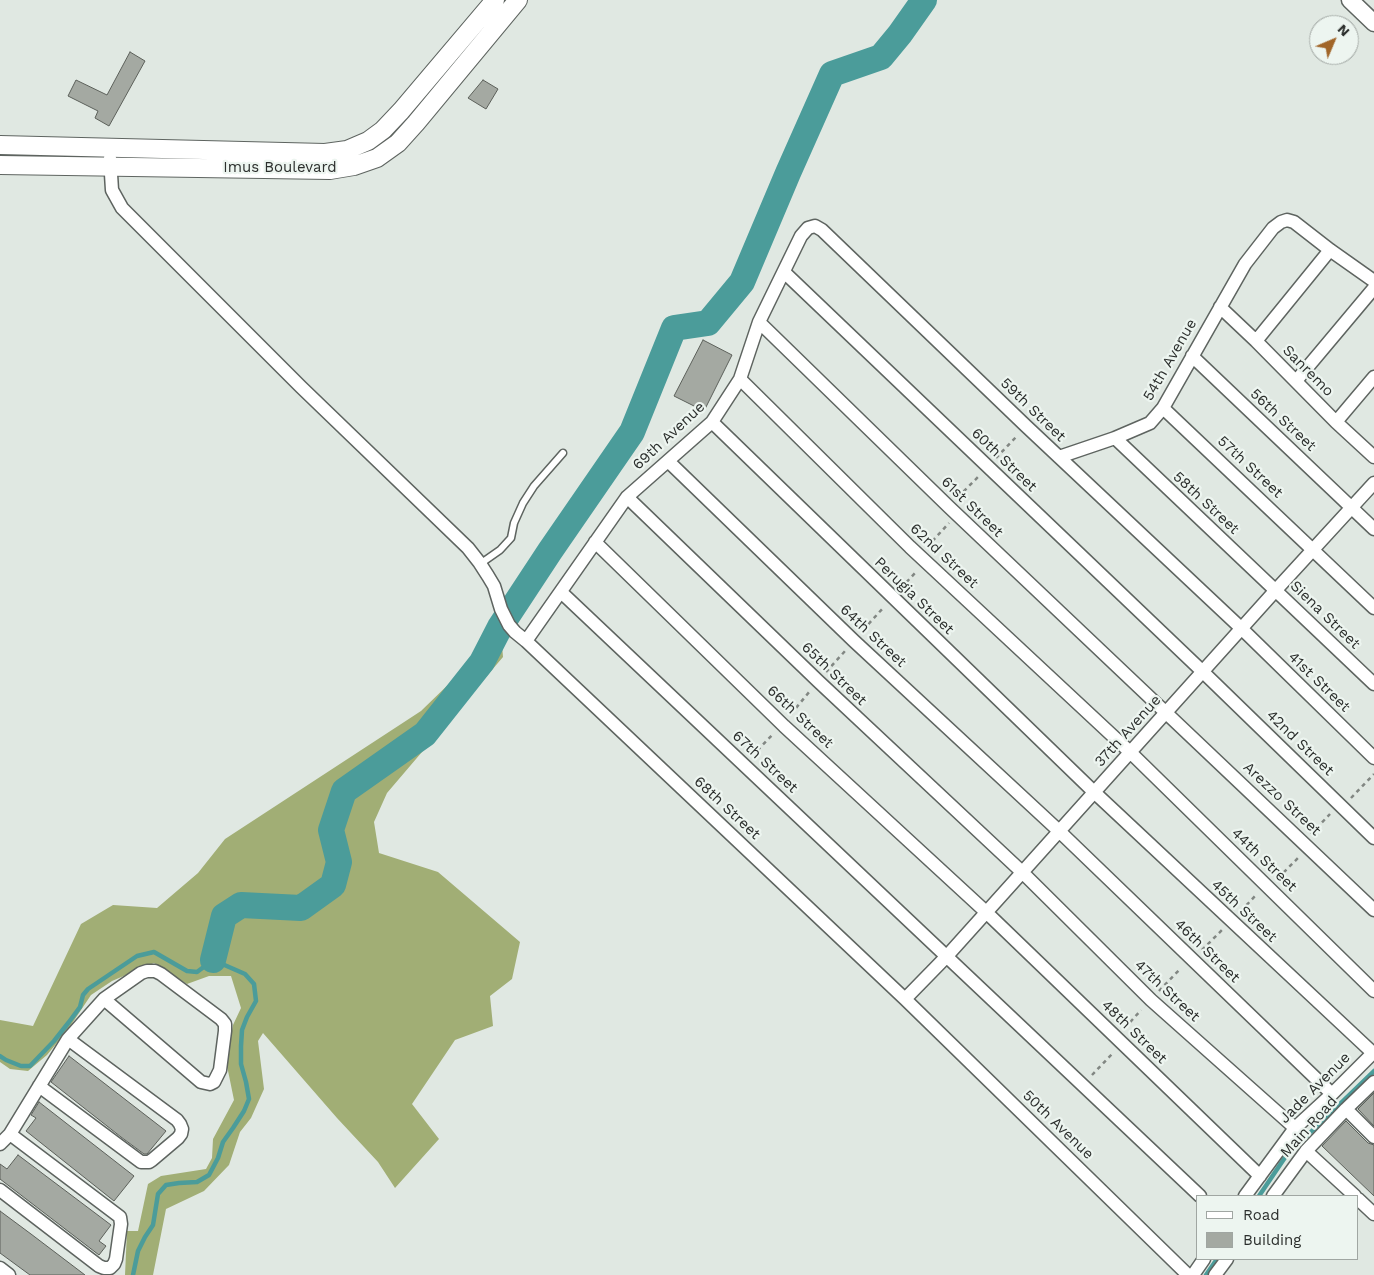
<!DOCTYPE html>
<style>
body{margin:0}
#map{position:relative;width:1374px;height:1275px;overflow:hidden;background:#e0e8e2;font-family:"Work Sans",sans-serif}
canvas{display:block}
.legend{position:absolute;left:1196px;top:1195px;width:162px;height:65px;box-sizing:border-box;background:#edf5f0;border:1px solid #a0a6a2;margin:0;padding:6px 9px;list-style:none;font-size:15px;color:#2c2f2d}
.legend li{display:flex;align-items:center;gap:10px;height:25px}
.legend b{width:25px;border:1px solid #a0a6a2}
.north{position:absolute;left:1309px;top:15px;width:50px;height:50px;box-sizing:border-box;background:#edf5f0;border:1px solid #a0a6a2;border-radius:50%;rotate:45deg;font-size:14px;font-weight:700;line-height:20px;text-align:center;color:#2c2f2d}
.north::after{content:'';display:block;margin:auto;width:18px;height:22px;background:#a16528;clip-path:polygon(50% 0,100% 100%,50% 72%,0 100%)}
</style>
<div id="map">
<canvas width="1374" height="1275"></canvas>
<ul class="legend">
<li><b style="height:6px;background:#fff"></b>Road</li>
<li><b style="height:14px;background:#a4a9a2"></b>Building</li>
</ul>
<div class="north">N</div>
</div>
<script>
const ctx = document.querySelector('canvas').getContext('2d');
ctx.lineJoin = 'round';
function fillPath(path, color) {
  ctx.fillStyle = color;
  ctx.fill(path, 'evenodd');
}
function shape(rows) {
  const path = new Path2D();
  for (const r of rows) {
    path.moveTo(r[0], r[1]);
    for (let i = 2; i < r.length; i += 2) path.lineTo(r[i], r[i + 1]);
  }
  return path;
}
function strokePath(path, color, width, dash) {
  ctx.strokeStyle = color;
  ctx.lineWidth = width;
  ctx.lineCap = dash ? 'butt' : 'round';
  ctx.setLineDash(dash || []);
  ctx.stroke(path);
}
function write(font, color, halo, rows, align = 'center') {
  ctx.font = font + ' "Work Sans",sans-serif';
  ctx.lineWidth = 4.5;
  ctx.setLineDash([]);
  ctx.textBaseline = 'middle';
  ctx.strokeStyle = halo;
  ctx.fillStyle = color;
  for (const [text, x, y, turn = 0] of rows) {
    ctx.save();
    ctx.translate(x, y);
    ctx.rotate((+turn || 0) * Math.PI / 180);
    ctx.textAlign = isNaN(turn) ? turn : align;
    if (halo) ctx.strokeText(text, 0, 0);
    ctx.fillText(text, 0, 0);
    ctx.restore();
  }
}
fillPath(shape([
 [488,633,502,645,503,657,387,793,374,822,379,853,438,872,520,942,512,979,490,996,493,1026,455,1040,412,1104,439,1139,395,1188,378,1162,337,1118,263,1033,258,1041,264,1089,251,1118,240,1132,229,1165,204,1191,166,1209,153,1275,125,1275,127,1231,138,1231,148,1184,161,1176,206,1169,212,1158,213,1139,234,1100,226,1061,233,1025,241,1008,231,976,209,976,187,984,154,963,112,981,91,995,69,1028,47,1055,28,1071,10,1069,0,1062,0,1020,33,1026,81,924,113,905,157,908,198,873,225,839,421,711,456,677]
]), '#a1ae75');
strokePath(shape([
 [0,1056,6,1060,21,1066,30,1066,54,1041,69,1022,80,1007,83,995,88,989,137,956,154,952,187,971,197,972,213,960,245,974,254,984,256,1001,247,1017,242,1030,241,1046,241,1064,246,1082,249,1099,244,1111,233,1128,223,1142,218,1158,209,1175,197,1182,179,1183,166,1185,158,1194,153,1225,145,1237,138,1251,133,1275],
 [1259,1196,1286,1156,1374,1071],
 [1206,1275,1217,1259]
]), '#4b9c9a', 4.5);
strokePath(shape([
 [213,960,224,916,241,905,301,908,333,885,339,862,331,830,344,791,425,734,482,662,500,627,550,551,632,432,674,328,708,323,742,282,788,173,832,74,881,57,900,34,924,0]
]), '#4b9c9a', 26);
const building = shape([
 [130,52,145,61,109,126,95,118,98,111,68,96,76,80,107,95,130,52],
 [483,80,498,89,486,109,468,98,483,80],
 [703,340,732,355,704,411,674,396,703,340],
 [69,1056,166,1131,147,1154,144,1154,121,1137,51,1082,69,1056],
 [1374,1093,1374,1126,1358,1109,1374,1093],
 [39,1102,134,1176,114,1201,26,1131,36,1118,31,1115,39,1102],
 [1346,1121,1368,1143,1374,1145,1374,1196,1322,1146,1346,1121],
 [18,1155,111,1225,99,1241,106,1246,99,1255,0,1179,0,1164,7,1169,18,1155],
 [0,1211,31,1234,85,1275,30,1275,0,1253,0,1211]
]);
fillPath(building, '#a4a9a2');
strokePath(building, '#5c605a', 1);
const service = shape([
 [480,564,500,550,511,538,514,523,523,503,534,486,563,453]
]);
const minor = shape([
 [110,158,112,190,122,208,301,387,468,548,479,562,488,576,494,586,501,609,509,625,515,632,526,641,905,999,1188,1275],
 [784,272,1203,672,1374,838],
 [1220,307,1256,341,1336,422,1374,457],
 [759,322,949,507,1374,910],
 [1256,341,1330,250],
 [1192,356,1374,529],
 [740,379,910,547,1130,752,1374,991],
 [1296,381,1374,288],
 [1163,408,1374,608],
 [712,422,1094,792,1373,1053],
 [1336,422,1374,377],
 [1115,438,1374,684],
 [1059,457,1115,438,1150,423,1163,408,1245,264,1273,228,1281,222,1287,220,1294,222,1330,250,1374,281],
 [668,461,854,641,1059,831,1332,1094],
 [627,497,818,681,1022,872,1151,1000,1295,1128],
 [595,542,784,726,986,912,1260,1176],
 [561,592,1200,1196],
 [526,641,627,497,712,422,740,379,759,322,801,236,808,228,815,226,822,230,1026,426,1242,629,1374,758],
 [905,999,947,956,1275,591,1374,483],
 [39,1086,141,1162,149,1162,152,1160,178,1138,181,1134,182,1129,180,1124,177,1120,68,1039],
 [1346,1109,1374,1137],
 [0,1144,10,1134,68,1039,104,999,141,973,147,971,155,971,161,974,221,1019,225,1024,225,1031,220,1070,214,1082,210,1084,201,1082,104,999],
 [1306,1151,1355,1196],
 [0,1190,99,1266,104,1268,110,1268,114,1264,116,1259,121,1224,120,1217,10,1134],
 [1245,1196,1295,1128,1332,1094,1374,1052],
 [1273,1196,1306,1151,1346,1109,1374,1082],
 [1358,1199,1374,1214],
 [0,1268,9,1275],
 [1193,1275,1204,1259],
 [1215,1275,1227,1259]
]);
const tertiary = shape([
 [1350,0,1374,23]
]);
const secondary = shape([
 [0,145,325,153,347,150,368,141,383,130,401,111,495,0],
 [0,165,330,170,354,166,377,158,398,143,416,123,518,0]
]);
strokePath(service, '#5e6460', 9);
strokePath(minor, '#5e6460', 15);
strokePath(tertiary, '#5e6460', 19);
strokePath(secondary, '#5e6460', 20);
strokePath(shape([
 [996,458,1017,436],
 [958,497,979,476],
 [927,547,949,523],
 [901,588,916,572],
 [863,630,884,607],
 [826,672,846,650],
 [791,714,810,691],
 [752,756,774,733],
 [1351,798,1374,774],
 [1311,834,1330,814],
 [1278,878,1299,857],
 [1241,911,1256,895],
 [1202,950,1223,929],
 [1159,991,1181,968],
 [1125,1028,1141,1010],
 [1092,1075,1113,1053]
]), '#818682', 2.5, [4, 4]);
strokePath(service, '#fff', 6);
strokePath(minor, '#fff', 12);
strokePath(tertiary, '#fff', 16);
strokePath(secondary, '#fff', 18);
write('15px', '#2c2f2d', '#edf5f0', [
 ["Imus Boulevard",280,168],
 ["54th Avenue",1170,360,-60],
 ["Sanremo",1308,371,45],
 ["59th Street",1033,410,44],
 ["56th Street",1283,420,43],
 ["69th Avenue",669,436,-43],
 ["60th Street",1004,460,44],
 ["57th Street",1250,467,43],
 ["58th Street",1206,503,43],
 ["61st Street",972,507,44],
 ["62nd Street",944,556,43],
 ["Perugia Street",914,596,44],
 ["Siena Street",1325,615,44],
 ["64th Street",873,636,43],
 ["65th Street",834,674,44],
 ["41st Street",1319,682,44],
 ["66th Street",800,717,43],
 ["37th Avenue",1128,731,-48],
 ["42nd Street",1300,743,44],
 ["67th Street",765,762,43],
 ["Arezzo Street",1282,799,43],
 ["68th Street",727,808,43],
 ["44th Street",1264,860,44],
 ["45th Street",1244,911,43],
 ["46th Street",1207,951,44],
 ["47th Street",1167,991,43],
 ["48th Street",1134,1032,44],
 ["Jade Avenue",1315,1088,-45],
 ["50th Avenue",1058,1125,44],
 ["Main Road",1309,1127,-48]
]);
</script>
